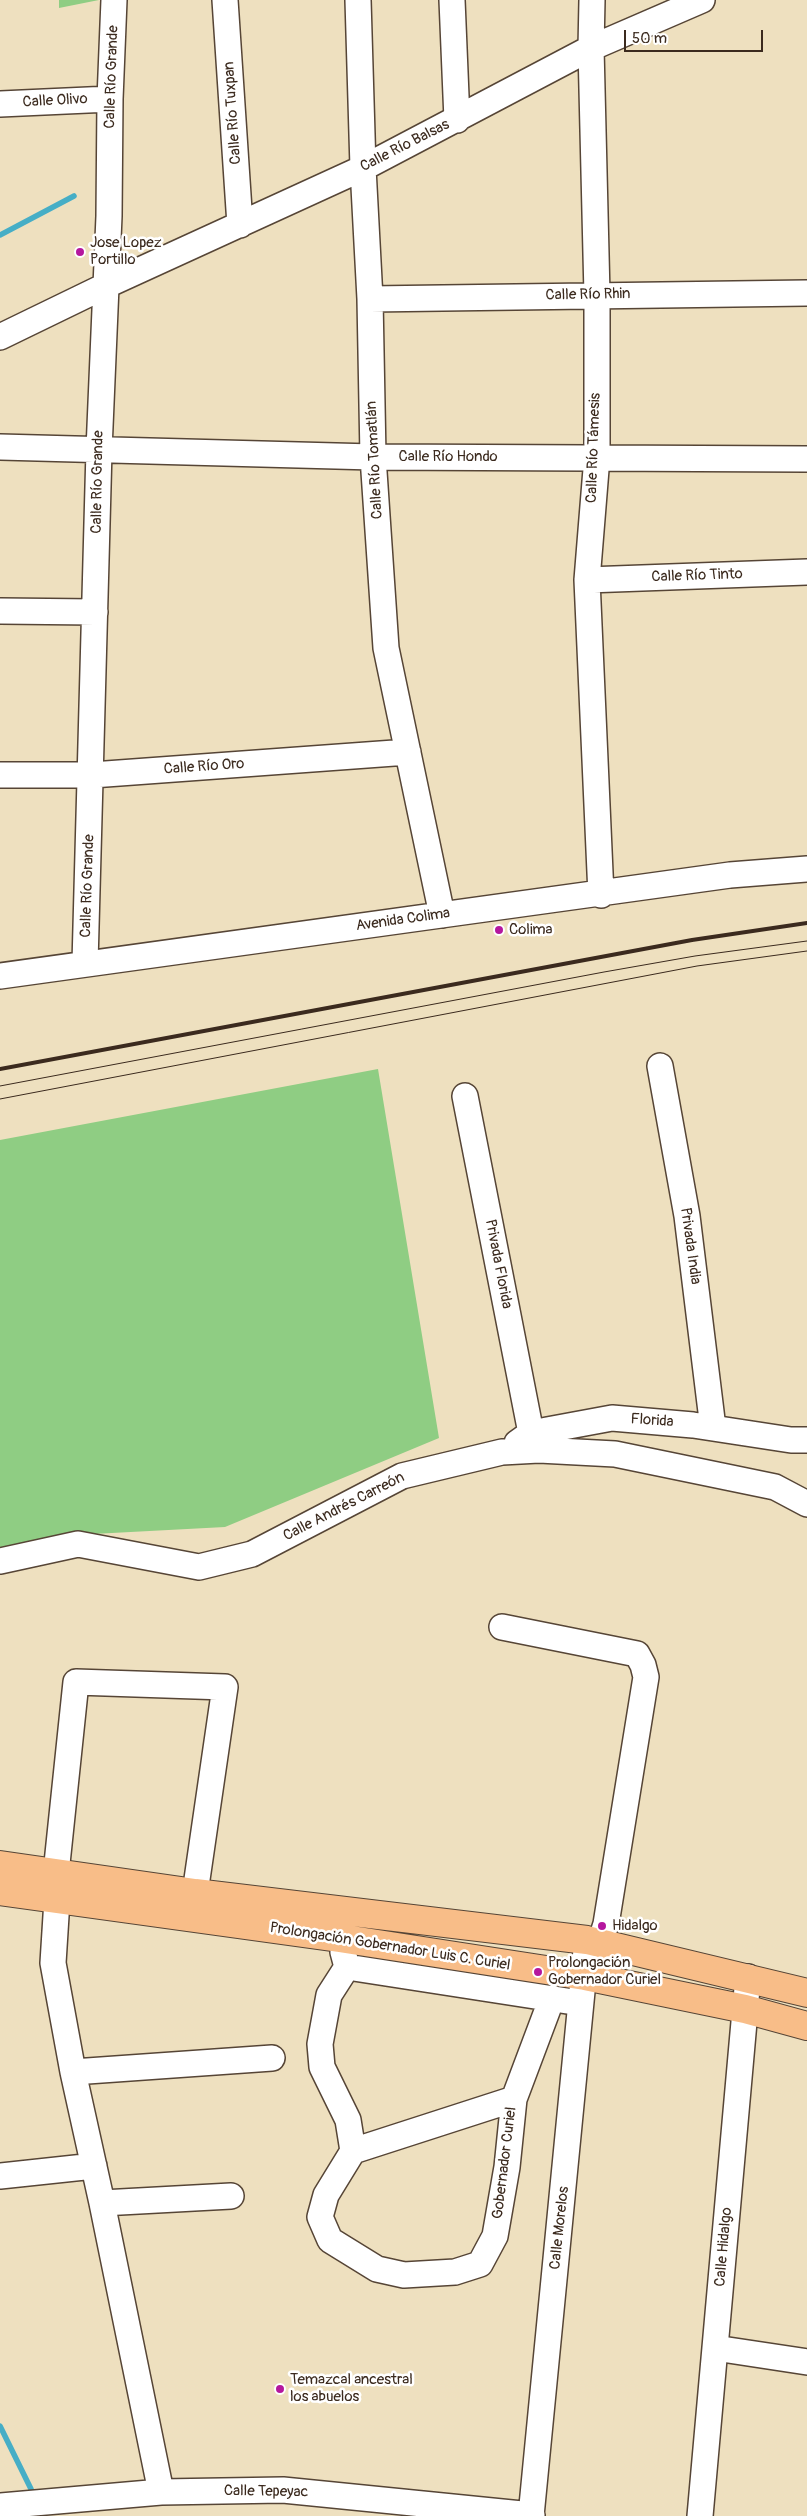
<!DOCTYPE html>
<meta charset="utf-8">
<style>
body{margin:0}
#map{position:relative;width:807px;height:2516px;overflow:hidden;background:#eee0bf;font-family:Pangolin,sans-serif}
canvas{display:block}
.scale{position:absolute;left:624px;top:30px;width:139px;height:22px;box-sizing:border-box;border:2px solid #3b2a1e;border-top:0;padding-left:6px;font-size:15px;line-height:18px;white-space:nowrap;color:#3b2a1e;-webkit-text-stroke:4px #fff;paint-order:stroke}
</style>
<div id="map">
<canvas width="807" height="2516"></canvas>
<div class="scale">50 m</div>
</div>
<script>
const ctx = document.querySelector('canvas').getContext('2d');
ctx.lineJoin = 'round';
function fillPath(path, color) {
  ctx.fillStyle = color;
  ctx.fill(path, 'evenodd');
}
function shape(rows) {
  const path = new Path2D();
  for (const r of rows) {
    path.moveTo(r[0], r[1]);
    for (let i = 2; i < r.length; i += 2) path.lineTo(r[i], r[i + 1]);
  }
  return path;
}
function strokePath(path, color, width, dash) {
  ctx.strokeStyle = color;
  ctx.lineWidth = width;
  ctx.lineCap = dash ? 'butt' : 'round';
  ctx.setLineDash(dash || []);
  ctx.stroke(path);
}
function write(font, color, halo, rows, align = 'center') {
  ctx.font = font + ' Pangolin,sans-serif';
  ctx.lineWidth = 5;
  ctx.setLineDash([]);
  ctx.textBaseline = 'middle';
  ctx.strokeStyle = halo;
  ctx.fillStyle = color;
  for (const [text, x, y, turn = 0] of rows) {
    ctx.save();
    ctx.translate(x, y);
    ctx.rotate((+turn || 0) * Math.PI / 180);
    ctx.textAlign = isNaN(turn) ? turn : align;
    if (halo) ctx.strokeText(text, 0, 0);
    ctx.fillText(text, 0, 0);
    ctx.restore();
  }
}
fillPath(shape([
 [59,0,99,0,59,8],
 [378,1069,439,1438,225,1527,74,1535,0,1549,0,1140]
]), '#8fcd83');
strokePath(shape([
 [0,235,74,196],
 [0,2426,31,2489]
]), '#46aec6', 5.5);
const minor = shape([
 [225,0,240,225],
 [358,0,363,168,370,299,373,457,386,648,442,915],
 [452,0,457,120],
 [592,0,591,48,597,295,597,457,587,580,601,895],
 [0,104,110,99],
 [370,299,807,293],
 [0,337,105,286,363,168,591,48,702,0],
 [0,447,373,457,807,459],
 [587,580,807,572],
 [0,611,95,612],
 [0,775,92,775,408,752],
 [85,963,99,450,109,216,110,99,114,0],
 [0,976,730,875,807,869],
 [660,1066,687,1216,713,1428],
 [465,1096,531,1433],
 [517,1443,531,1433,612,1418,693,1425,791,1440,807,1440],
 [0,1561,78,1544,199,1567,252,1554,402,1476,502,1452,539,1450,615,1454,775,1487,807,1504],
 [502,1627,637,1654,643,1665,646,1677,606,1924,600,1943],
 [56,1873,76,1682,225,1687,195,1893],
 [57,1900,53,1963,73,2072,102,2203,161,2492],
 [343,1952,347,1967,329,1995,320,2044,322,2067,348,2120,353,2151],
 [347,1967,567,2001],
 [73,2072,272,2058],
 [514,2099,353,2151,326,2195,320,2217,330,2240,377,2269,404,2275,455,2272,480,2264,495,2236,507,2167,514,2099,552,1998],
 [0,2176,94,2166],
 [102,2203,231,2196],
 [715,2348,807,2362],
 [0,2506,161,2492,283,2490,532,2515],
 [531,2516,587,1940],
 [700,2516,748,1977]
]);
const major = shape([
 [0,1865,195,1893,587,1940,807,1993],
 [0,1891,339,1938,585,1976,745,2009,807,2026]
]);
strokePath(minor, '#564536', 28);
strokePath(major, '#564536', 30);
strokePath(minor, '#fff', 25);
strokePath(major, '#f8bd88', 28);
strokePath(shape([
 [0,1086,604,972,695,956,807,941],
 [0,1099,697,966,807,951]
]), '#3b2a1e', 1);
strokePath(shape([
 [0,1069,692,940,807,923]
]), '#3b2a1e', 4);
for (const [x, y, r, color] of [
 [80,252,5,"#b5179e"],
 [499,930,5,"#b5179e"],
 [602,1926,5,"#b5179e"],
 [538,1972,5,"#b5179e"],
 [280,2389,5,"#b5179e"]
]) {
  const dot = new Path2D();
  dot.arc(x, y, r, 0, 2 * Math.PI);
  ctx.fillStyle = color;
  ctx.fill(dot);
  strokePath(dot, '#fff', 2);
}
write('15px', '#3b2a1e', '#fff', [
 ["Calle Río Grande",112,77,-88],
 ["Calle Olivo",55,101,-3],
 ["Calle Río Tuxpan",233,113,-94],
 ["Calle Río Balsas",405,146,-27],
 ["Calle Río Rhin",588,295,-1],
 ["Calle Río Támesis",594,448,-88],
 ["Calle Río Hondo",448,457],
 ["Calle Río Tomatlán",375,460,-93],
 ["Calle Río Grande",98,482,-89],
 ["Calle Río Tinto",697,576,-2],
 ["Calle Río Oro",204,767,-4],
 ["Calle Río Grande",88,886,-88],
 ["Avenida Colima",403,920,-8],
 ["Privada India",690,1246,82],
 ["Privada Florida",498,1264,79],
 ["Florida",652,1421,4],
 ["Calle Andrés Carreón",344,1507,-27],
 ["Prolongación Gobernador Luis C. Curiel",390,1947,9],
 ["Gobernador Curiel",505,2163,-83],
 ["Calle Morelos",560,2228,-84],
 ["Calle Hidalgo",724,2247,-85],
 ["Calle Tepeyac",266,2492,1]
]);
write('15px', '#3b2a1e', '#fff', [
 ["Jose Lopez",90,243],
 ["Portillo",90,260],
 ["Colima",509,930],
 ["Hidalgo",612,1926],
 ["Prolongación",548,1963],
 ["Gobernador Curiel",548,1980],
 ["Temazcal ancestral",290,2380],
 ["los abuelos",290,2397]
], 'left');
</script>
